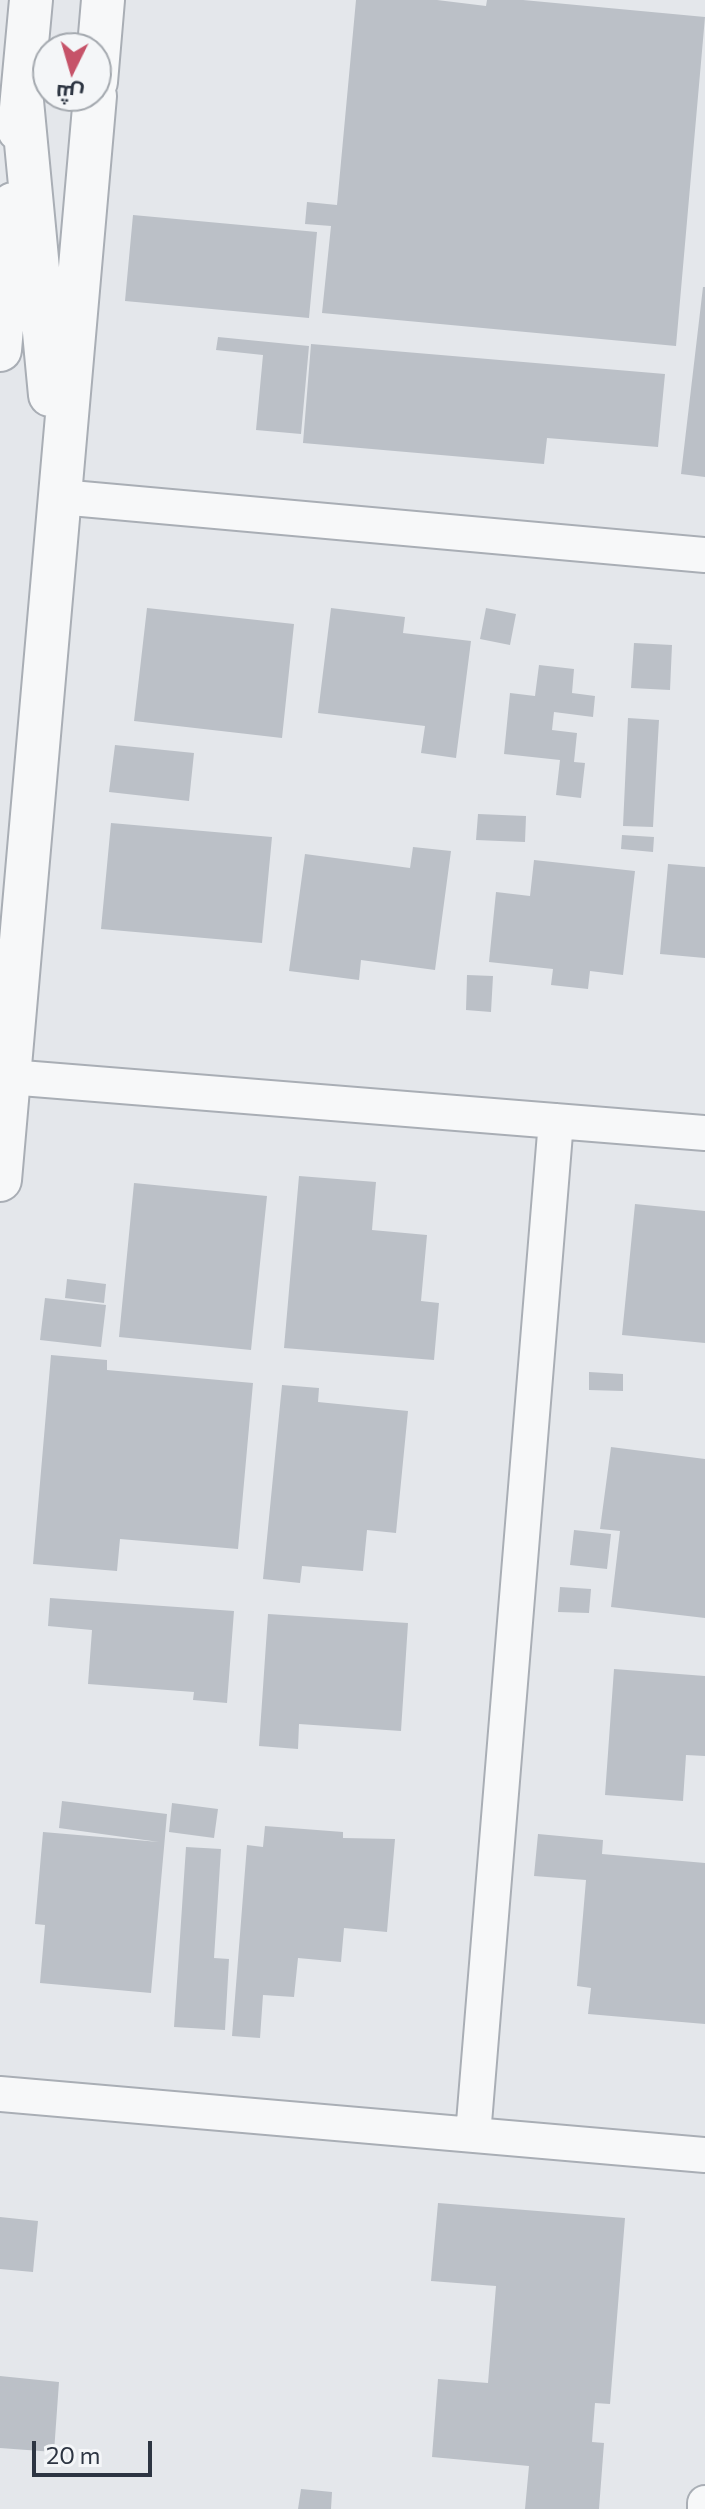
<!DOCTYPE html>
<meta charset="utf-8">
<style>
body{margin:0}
#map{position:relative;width:705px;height:2509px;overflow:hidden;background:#e4e7eb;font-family:Commissioner,Cairo,sans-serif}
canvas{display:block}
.north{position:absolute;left:32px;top:32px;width:80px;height:80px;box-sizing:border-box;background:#f4f6f8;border:2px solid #a4a9af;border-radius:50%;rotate:185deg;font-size:22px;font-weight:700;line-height:32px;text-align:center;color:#2d3542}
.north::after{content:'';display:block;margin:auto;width:28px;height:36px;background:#c65369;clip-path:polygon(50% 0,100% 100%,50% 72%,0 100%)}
.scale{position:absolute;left:32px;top:2441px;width:120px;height:36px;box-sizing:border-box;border:4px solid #2d3542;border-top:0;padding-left:10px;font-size:24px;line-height:28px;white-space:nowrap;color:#2d3542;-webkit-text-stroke:6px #f4f6f8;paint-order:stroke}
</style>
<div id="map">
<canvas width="705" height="2509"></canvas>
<div class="north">ش</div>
<div class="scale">20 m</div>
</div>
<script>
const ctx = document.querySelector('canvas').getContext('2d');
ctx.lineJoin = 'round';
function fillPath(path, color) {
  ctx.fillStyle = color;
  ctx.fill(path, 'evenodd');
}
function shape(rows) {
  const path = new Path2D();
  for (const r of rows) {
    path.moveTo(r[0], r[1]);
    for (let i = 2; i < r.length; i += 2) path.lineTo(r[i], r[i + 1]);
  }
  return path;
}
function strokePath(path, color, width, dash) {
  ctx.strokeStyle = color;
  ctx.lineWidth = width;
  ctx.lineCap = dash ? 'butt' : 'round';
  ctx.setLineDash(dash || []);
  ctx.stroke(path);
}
fillPath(shape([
 [356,0,437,0,486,6,487,0,523,0,705,17,676,346,322,313,331,226,305,224,307,202,337,205],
 [133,215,317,232,309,318,125,301],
 [703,287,705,287,705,477,681,474],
 [218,337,309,346,301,434,256,430,263,355,216,350],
 [311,344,665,374,658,447,547,438,544,464,303,443],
 [147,608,294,624,282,738,134,721],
 [331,608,405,617,403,633,471,641,456,758,421,753,425,726,318,713],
 [486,608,516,614,510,645,480,639],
 [634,643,672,645,670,690,631,688],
 [539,665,574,669,572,693,595,696,593,717,554,712,552,730,577,733,574,762,585,763,581,798,556,795,560,760,504,754,510,693,535,696],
 [628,718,659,720,653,827,623,826],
 [115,745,194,753,189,801,109,792],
 [478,814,526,816,525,842,476,840],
 [111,823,272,837,262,943,101,929],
 [622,835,654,837,653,852,621,849],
 [413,847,451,851,435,970,361,960,359,980,289,971,305,854,410,868],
 [534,860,635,871,623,975,590,971,588,989,551,985,553,969,489,962,496,892,530,896],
 [668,864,705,867,705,958,660,954],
 [467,975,493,976,491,1012,466,1010],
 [299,1176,376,1182,372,1230,427,1235,421,1301,439,1303,434,1360,284,1348],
 [134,1183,267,1196,251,1350,119,1337],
 [635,1204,705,1211,705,1343,622,1335],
 [67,1279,106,1284,104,1303,65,1298],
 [45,1298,106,1305,101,1347,40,1340],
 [51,1355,107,1360,107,1370,253,1383,238,1549,120,1539,117,1571,33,1564],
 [589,1372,623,1374,623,1391,589,1390],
 [282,1385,319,1388,318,1402,408,1411,396,1533,367,1530,363,1571,302,1566,300,1583,263,1579],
 [611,1447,705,1459,705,1618,611,1607,620,1531,600,1529],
 [574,1530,611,1534,607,1569,570,1565],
 [560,1587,591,1589,589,1613,558,1612],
 [50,1598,234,1611,227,1703,193,1700,194,1692,88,1684,92,1630,48,1626],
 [268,1614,408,1623,401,1731,299,1724,298,1749,259,1746],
 [614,1669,705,1676,705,1756,686,1755,683,1801,605,1795],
 [62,1801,167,1814,151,1993,40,1983,45,1925,35,1924,43,1832,159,1842,59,1828],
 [172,1803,218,1809,214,1838,169,1832],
 [265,1826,343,1832,343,1838,395,1839,387,1932,344,1928,341,1962,298,1958,294,1997,263,1995,260,2038,232,2036,247,1845,263,1847],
 [538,1834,603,1840,602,1854,705,1863,705,2024,588,2014,591,1988,577,1986,586,1880,534,1876],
 [186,1847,221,1849,214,1958,229,1959,225,2030,174,2027],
 [438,2203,625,2218,610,2404,595,2403,592,2442,604,2443,599,2509,525,2509,529,2466,432,2457,438,2379,488,2383,496,2286,431,2281],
 [0,2217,38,2221,33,2272,0,2269],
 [0,2376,59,2382,54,2452,0,2448],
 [301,2489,332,2492,331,2509,298,2509]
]), '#bbc0c7');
const minor = shape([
 [60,497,705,555],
 [9,1077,705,1133],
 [0,2094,705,2155],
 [473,2135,556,1121],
 [705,2509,705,2503]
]);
const tertiary = shape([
 [96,82,103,0],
 [22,101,50,395],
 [19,130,31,0],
 [0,350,13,204],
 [0,1180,95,96]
]);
strokePath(minor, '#a9aeb5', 38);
strokePath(tertiary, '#a9aeb5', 46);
strokePath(minor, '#f7f8f9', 34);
strokePath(tertiary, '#f7f8f9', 42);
</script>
